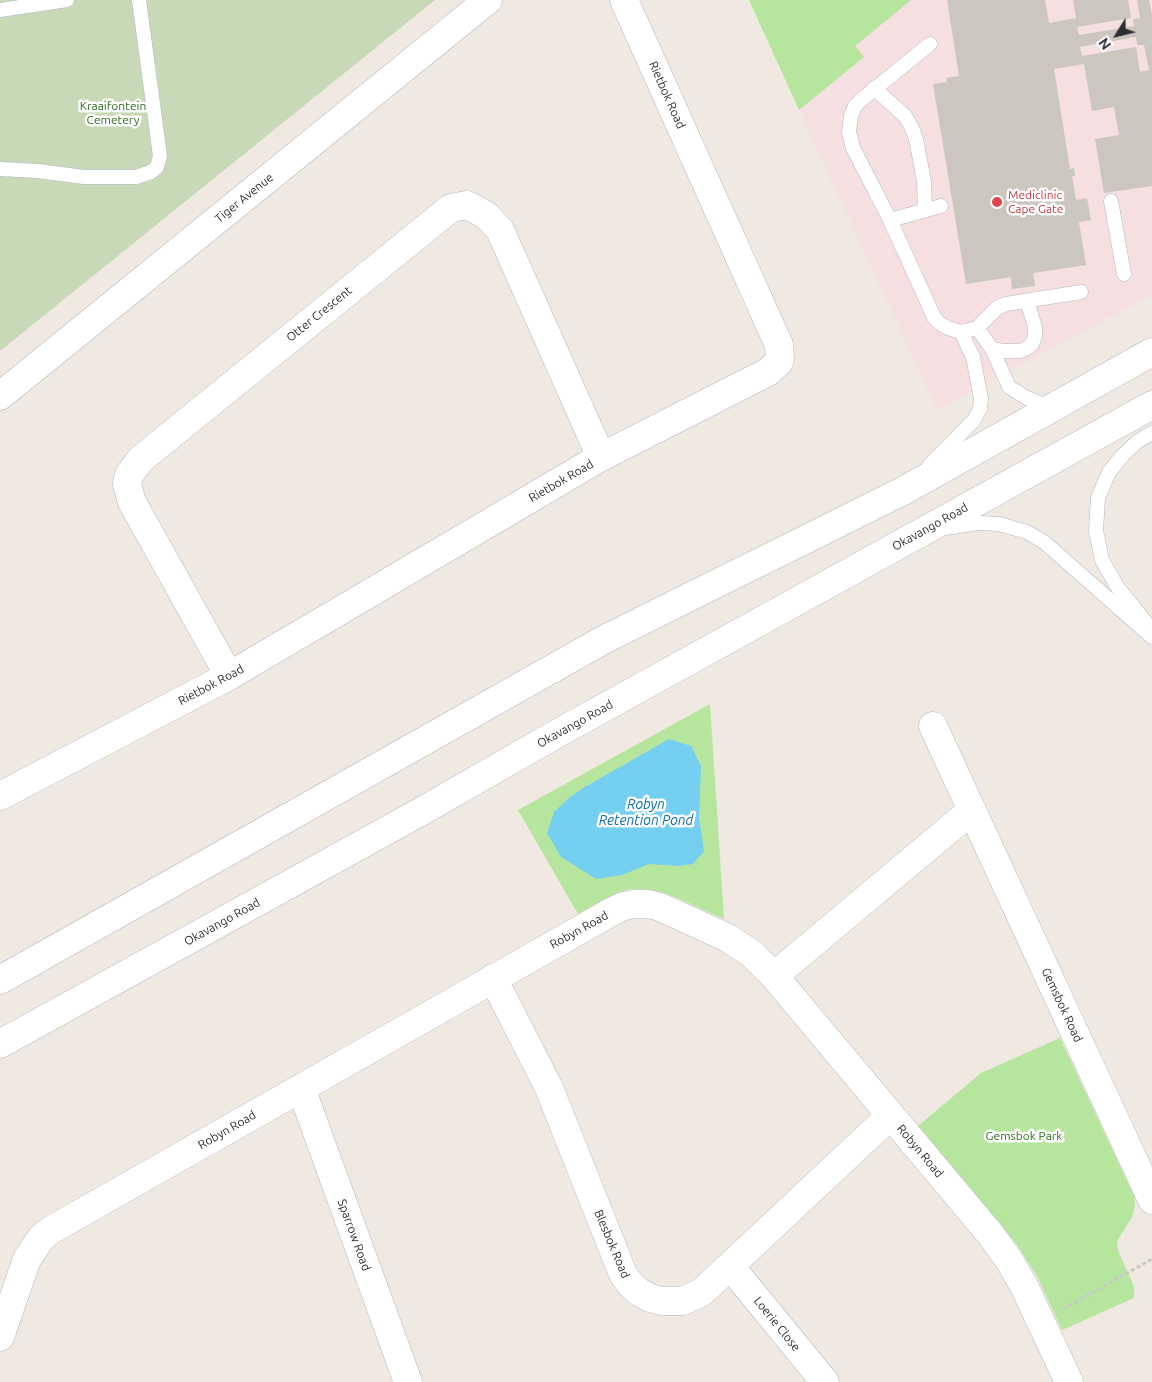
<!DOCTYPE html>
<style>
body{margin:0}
#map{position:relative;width:1152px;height:1382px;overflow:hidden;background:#efe9e1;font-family:Ubuntu,sans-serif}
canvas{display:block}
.north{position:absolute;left:1092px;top:10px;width:50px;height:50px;-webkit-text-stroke:4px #fff;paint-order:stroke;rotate:234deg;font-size:14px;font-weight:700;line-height:20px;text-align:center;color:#2e2e2e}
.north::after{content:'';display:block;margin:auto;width:18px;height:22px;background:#2e2e2e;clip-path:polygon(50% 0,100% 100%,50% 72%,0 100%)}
</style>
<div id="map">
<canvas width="1152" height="1382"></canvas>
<div class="north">N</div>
</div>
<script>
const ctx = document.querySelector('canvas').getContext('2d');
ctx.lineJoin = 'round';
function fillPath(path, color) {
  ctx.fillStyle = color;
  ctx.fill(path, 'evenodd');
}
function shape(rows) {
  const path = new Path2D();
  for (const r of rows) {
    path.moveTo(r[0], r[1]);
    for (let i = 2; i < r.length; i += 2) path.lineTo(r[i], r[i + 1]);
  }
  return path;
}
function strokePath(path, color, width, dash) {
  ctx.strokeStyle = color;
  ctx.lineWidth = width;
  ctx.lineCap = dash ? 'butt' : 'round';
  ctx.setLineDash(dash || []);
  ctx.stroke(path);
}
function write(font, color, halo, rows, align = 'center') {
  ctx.font = font + ' Ubuntu,sans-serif';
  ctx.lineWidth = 5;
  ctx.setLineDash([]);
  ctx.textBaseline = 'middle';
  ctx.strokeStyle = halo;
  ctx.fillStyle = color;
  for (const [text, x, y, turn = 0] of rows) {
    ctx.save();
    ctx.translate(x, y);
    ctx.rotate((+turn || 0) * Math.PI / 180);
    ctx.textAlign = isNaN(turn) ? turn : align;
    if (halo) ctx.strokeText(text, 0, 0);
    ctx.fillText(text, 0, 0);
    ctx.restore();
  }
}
fillPath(shape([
 [903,0,1152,0,1152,295,937,410,785,80,843,50]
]), '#f5dfe0');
fillPath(shape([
 [749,0,911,0,855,46,864,57,799,110],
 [710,704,724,919,675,897,658,891,644,889,630,889,616,893,578,914,518,810],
 [1060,1038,1134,1196,1135,1206,1132,1217,1117,1241,1118,1250,1134,1287,1134,1298,1062,1330,1037,1276,1015,1242,918,1126,981,1073]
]), '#b6e59e');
fillPath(shape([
 [0,0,435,0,0,351]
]), '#c8d9b8');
fillPath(shape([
 [669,739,691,746,701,766,699,817,704,851,693,864,678,866,649,864,622,875,596,879,561,857,547,833,554,812,570,797,585,787]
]), '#75cff0');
fillPath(shape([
 [947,0,1045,0,1049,23,1076,18,1073,0,1128,0,1131,18,1077,27,1079,35,1134,26,1133,19,1140,18,1137,0,1149,0,1152,15,1152,186,1104,193,1095,139,1119,135,1114,107,1092,111,1084,64,1054,69,1070,169,1074,168,1075,176,1072,176,1076,200,1087,198,1091,220,1079,222,1086,265,1033,273,1035,286,1012,289,1011,277,966,284,933,84,947,82,946,78,959,76],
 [1136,37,1137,45,1144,45,1149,70,1140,72,1136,47,1082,56,1080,47]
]), '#cbc7bf');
const lane = shape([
 [0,10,67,0],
 [930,44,861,100,855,106,851,116,849,132,853,148,890,220,934,317,939,323,948,328,961,332,977,328,997,308,1006,304,1081,292],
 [874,88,905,116,912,128,916,139,924,181,925,210],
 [0,169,38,171,84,177,136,177,151,172,157,167,160,156,139,0],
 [1111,201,1124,274],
 [890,220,941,206],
 [977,328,992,349,1009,387,1027,398,1050,408],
 [992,349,1003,351,1020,351,1027,348,1032,344,1035,337,1035,327,1027,301],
 [929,466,974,420,980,409,981,398,973,357,961,332],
 [945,528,979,523,999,524,1027,532,1044,542,1152,637],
 [1148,625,1118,588,1102,560,1096,531,1098,498,1109,472,1123,455,1138,441,1152,433]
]);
const street = shape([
 [0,396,488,0],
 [229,676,132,502,127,484,129,475,141,459,451,208,467,205,477,210,487,216,500,230,601,457],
 [933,726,1152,1200],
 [0,796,229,676,601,457,768,372,779,362,780,358,779,345,624,0],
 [774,976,972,810],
 [493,978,549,1088,623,1274,630,1284,639,1292,650,1298,661,1301,683,1301,702,1292,890,1116],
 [301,1088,408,1382],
 [730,1266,825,1382],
 [0,1337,27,1259,41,1238,51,1230,613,911,624,906,635,904,648,904,660,907,728,938,752,954,774,976,991,1235,1009,1260,1024,1286,1069,1382]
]);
const secondary = shape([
 [0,980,605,639,903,491,1152,352],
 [0,1044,422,811,551,737,1152,405]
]);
strokePath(lane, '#b4b7c1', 15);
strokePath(street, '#b4b7c1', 29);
strokePath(secondary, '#b4b7c1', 29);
strokePath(shape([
 [1063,1309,1152,1259]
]), '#c9c9c9', 3, [4, 2.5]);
strokePath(lane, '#fff', 14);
strokePath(street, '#fff', 28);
strokePath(secondary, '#fff', 28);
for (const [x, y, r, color] of [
 [997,202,6,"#e0444e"]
]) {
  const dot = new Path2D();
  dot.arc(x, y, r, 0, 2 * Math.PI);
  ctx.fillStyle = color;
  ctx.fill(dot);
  strokePath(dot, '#fff', 2);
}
write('12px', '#2e2e2e', '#fff', [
 ["Rietbok Road",667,95,66],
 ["Tiger Avenue",244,198,-39],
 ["Otter Crescent",319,314,-39],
 ["Rietbok Road",561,481,-30],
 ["Okavango Road",930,527,-29],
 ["Rietbok Road",211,685,-28],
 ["Okavango Road",575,724,-29],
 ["Okavango Road",222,922,-29],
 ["Robyn Road",579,930,-29],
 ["Gemsbok Road",1062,1005,65],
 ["Robyn Road",227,1130,-30],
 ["Robyn Road",920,1151,50],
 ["Sparrow Road",354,1235,70],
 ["Blesbok Road",612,1244,67],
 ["Loerie Close",777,1324,51]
]);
write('12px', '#2c6e1b', '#fff', [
 ["Kraaifontein",113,106],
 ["Cemetery",113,120],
 ["Gemsbok Park",1024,1136]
]);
write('12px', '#be3a42', '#fff', [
 ["Mediclinic",1008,195],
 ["Cape Gate",1008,209]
], 'left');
write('italic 14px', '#0d6fa3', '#fff', [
 ["Robyn",646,804],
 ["Retention Pond",646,820]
]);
</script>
